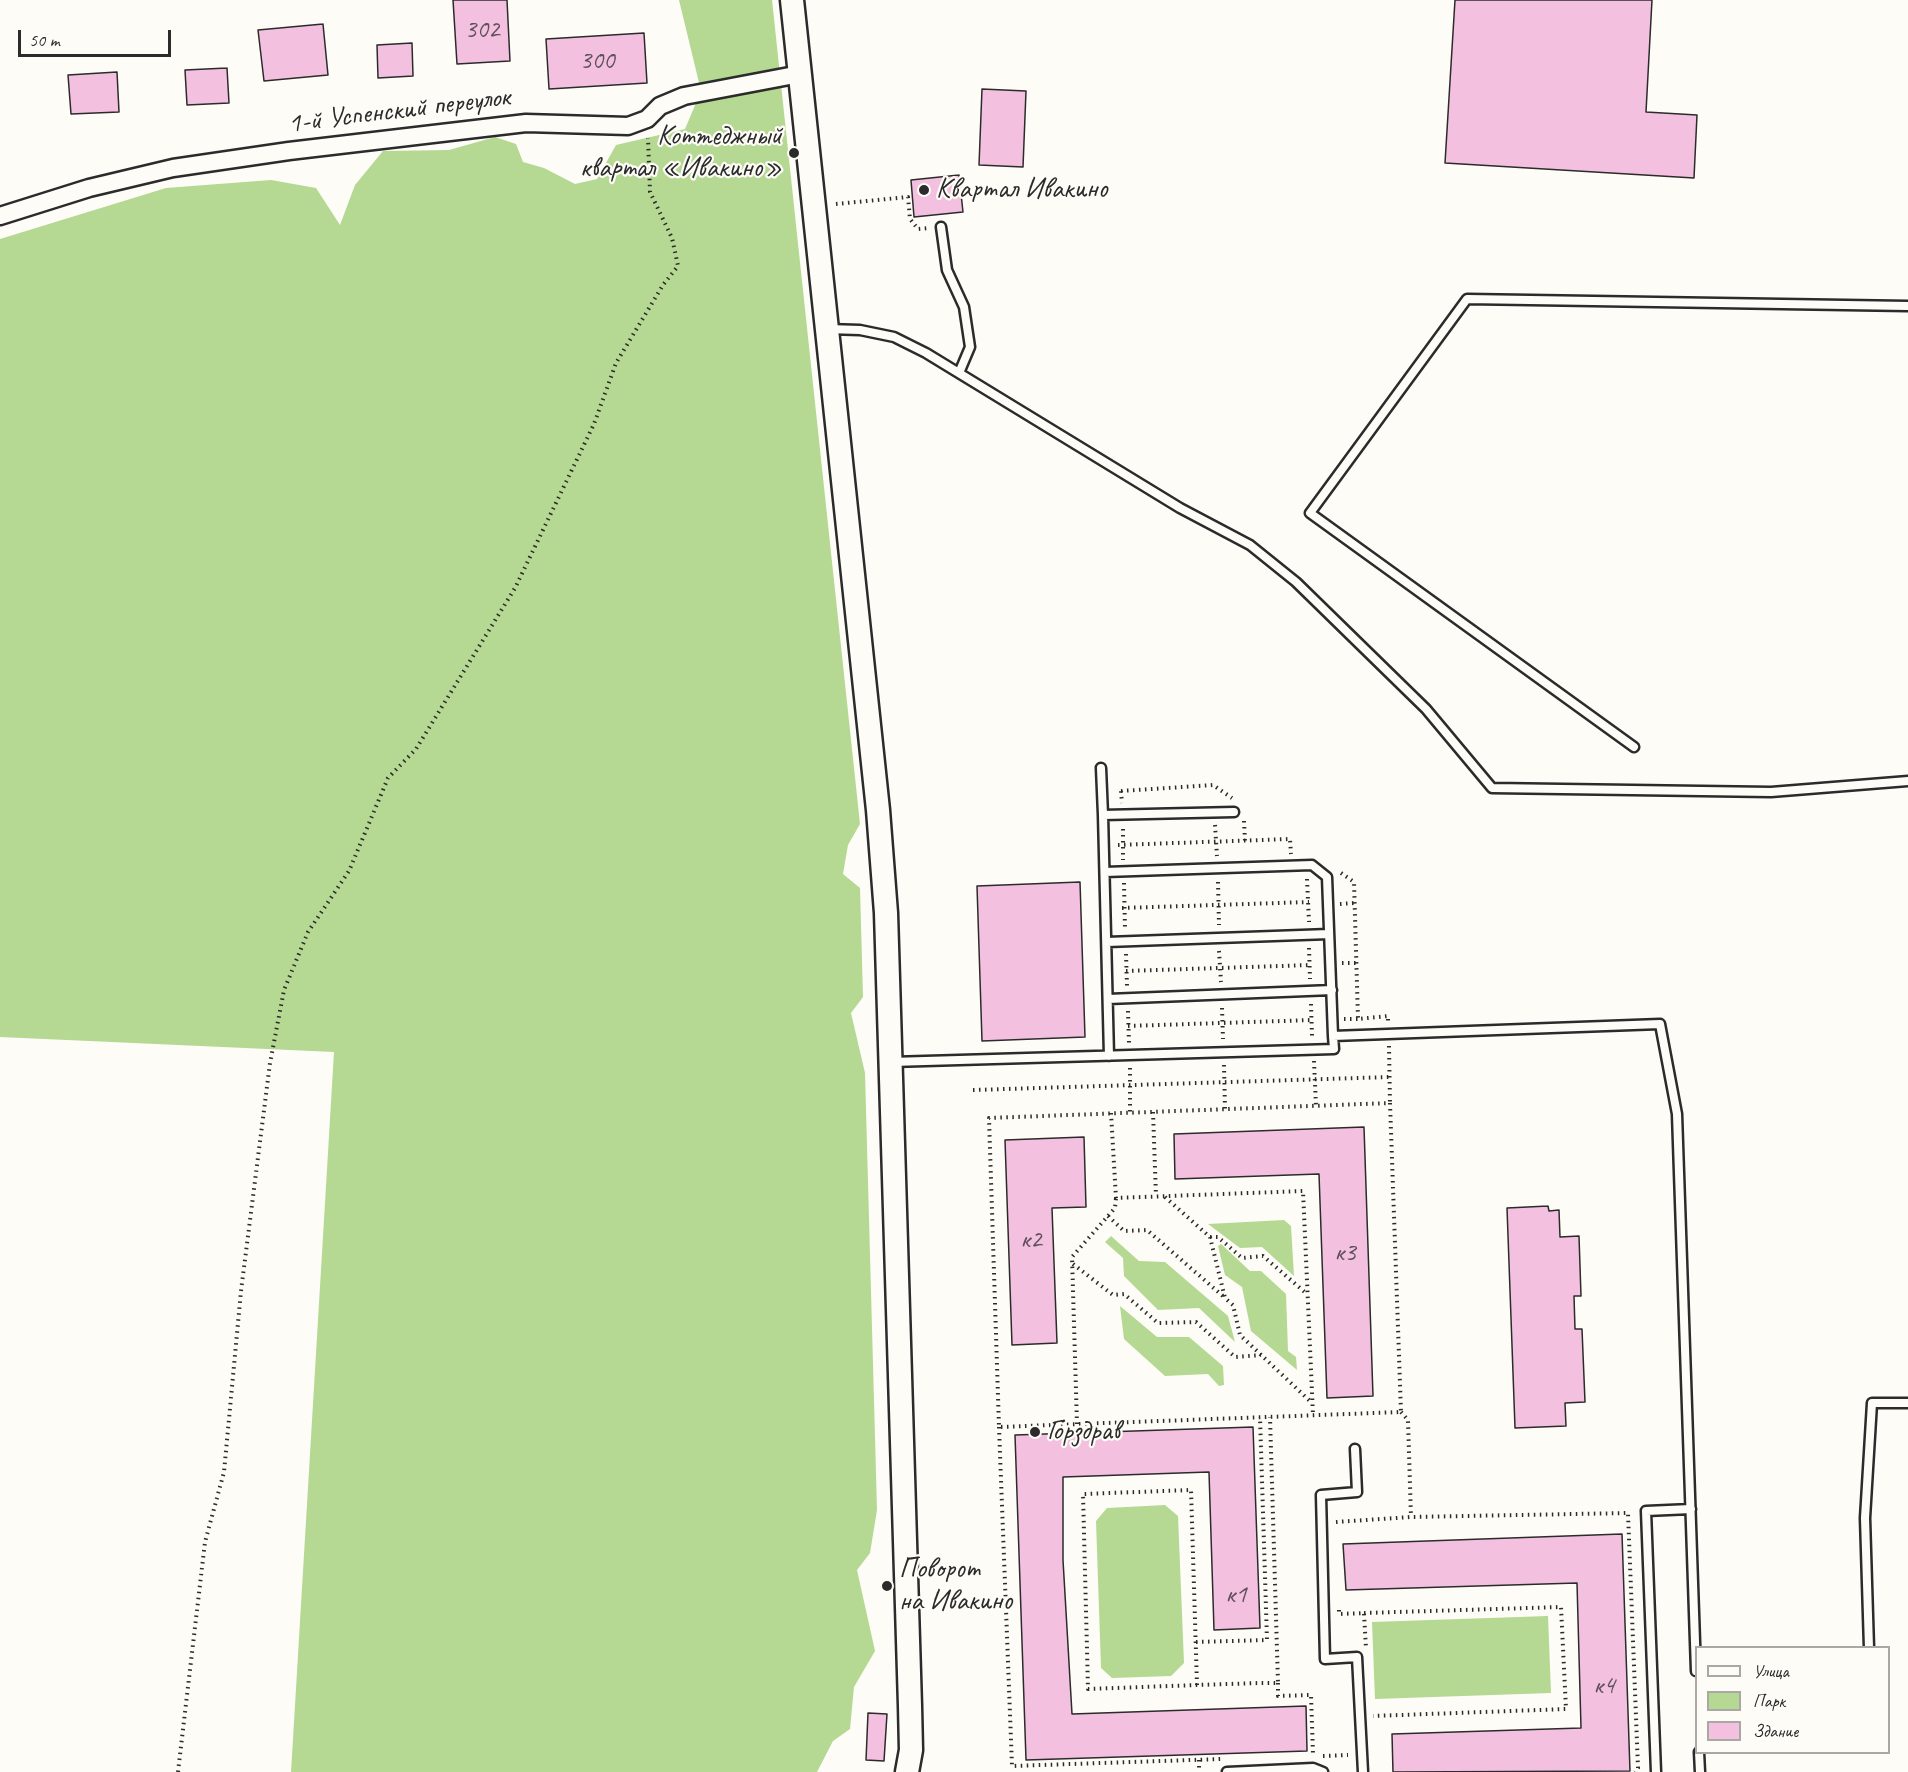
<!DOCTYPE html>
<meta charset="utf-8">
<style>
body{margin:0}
#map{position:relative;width:1908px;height:1772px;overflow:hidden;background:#fdfcf7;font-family:Caveat,sans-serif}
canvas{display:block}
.legend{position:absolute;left:1695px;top:1646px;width:195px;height:108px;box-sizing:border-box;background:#fdfcf7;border:2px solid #a9a8a5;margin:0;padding:8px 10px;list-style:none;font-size:18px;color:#2b2b2b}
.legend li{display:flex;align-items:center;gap:12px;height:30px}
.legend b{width:30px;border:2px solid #a9a8a5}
.scale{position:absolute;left:18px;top:30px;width:153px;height:27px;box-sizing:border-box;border:3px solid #2b2b2b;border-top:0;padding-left:8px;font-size:18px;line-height:21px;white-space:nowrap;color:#2b2b2b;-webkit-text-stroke:4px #fdfcf7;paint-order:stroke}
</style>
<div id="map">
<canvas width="1908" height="1772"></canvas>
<ul class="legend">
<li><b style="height:8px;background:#fdfcf7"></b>Улица</li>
<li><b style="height:16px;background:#b5d893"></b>Парк</li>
<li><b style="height:16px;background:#f3c0e0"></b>Здание</li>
</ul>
<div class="scale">50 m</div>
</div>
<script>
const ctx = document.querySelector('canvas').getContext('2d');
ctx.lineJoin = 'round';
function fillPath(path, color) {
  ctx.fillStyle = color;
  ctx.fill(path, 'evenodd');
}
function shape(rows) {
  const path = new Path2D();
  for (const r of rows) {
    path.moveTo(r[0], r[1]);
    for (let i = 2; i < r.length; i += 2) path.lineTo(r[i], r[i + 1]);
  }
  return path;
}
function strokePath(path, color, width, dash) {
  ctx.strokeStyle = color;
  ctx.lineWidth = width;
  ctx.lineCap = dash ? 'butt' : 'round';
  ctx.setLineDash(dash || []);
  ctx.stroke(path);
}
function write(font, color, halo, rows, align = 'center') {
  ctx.font = font + ' Caveat,sans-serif';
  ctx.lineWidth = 4.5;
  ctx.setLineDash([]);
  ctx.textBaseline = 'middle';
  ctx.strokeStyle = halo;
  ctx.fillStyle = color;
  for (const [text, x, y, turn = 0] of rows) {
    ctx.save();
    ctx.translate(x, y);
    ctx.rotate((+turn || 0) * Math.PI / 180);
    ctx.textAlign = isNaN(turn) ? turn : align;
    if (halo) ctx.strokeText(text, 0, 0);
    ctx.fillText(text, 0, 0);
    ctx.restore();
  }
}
fillPath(shape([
 [679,0,772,0,860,824,848,845,843,874,860,888,863,997,851,1013,865,1073,877,1510,870,1553,857,1570,875,1651,854,1687,850,1729,833,1741,817,1772,291,1772,334,1052,0,1037,0,239,166,188,271,180,316,188,340,225,355,185,383,151,449,150,495,137,516,144,523,162,544,168,575,184,597,179,616,145,685,129,701,91],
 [1284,1220,1291,1226,1294,1276,1262,1247,1240,1248,1208,1224],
 [1111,1236,1139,1261,1165,1262,1228,1316,1235,1342,1199,1308,1158,1310,1124,1276,1123,1258,1105,1242],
 [1221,1244,1250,1271,1261,1271,1286,1294,1288,1351,1296,1357,1297,1370,1251,1331,1242,1287,1225,1275,1218,1246],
 [1120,1306,1157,1337,1189,1337,1223,1366,1224,1385,1219,1386,1208,1374,1165,1376,1124,1339],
 [1165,1505,1178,1516,1184,1663,1171,1676,1112,1678,1101,1668,1096,1521,1107,1508],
 [1548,1616,1551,1693,1375,1699,1372,1622]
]), '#b5d893');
const building = shape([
 [453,0,507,0,510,61,457,64,453,0],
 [1455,0,1652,0,1646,112,1697,115,1694,178,1445,163,1455,0],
 [323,24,328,75,264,81,258,30,323,24],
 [644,33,647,83,549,89,546,39,644,33],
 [412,43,413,76,378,78,377,45,412,43],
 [227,68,229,103,187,105,185,70,227,68],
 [117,72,119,112,71,114,68,75,117,72],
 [982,89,1026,91,1023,167,979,165,982,89],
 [959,175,963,212,914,217,911,180,959,175],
 [1080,882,1085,1037,982,1041,977,886,1080,882],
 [1364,1127,1373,1396,1327,1398,1319,1174,1175,1179,1174,1134,1364,1127],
 [1084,1137,1086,1207,1052,1208,1057,1343,1012,1345,1005,1140,1084,1137],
 [1548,1206,1549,1211,1559,1210,1560,1237,1579,1236,1581,1296,1574,1296,1575,1329,1582,1329,1585,1402,1565,1403,1566,1426,1515,1428,1507,1208,1548,1206],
 [1253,1427,1260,1628,1214,1630,1209,1472,1063,1477,1063,1560,1072,1714,1306,1706,1307,1751,1026,1760,1015,1435,1253,1427],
 [1622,1534,1630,1771,1393,1772,1392,1734,1581,1728,1577,1583,1346,1590,1343,1544,1622,1534],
 [868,1713,887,1714,884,1761,866,1760,868,1713]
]);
fillPath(building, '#f3c0e0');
strokePath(building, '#2b2b2b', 1.5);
const service = shape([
 [941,227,947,270,964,307,970,347,959,373],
 [827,329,860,330,894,337,926,353,1180,508,1250,545,1296,582,1426,709,1492,788,1771,792,1908,781],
 [1634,747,1310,513,1467,299,1908,306],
 [1101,768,1103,815],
 [1105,872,1312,865,1327,877,1333,1036],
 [1107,942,1329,934],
 [1108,999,1332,990],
 [1109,1056,1103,815,1234,812],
 [891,1062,1334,1049,1333,1036,1660,1024,1677,1114,1696,1671],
 [1355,1449,1357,1492,1321,1495,1325,1659,1357,1657,1363,1772],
 [1869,1648,1865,1518,1872,1403,1908,1403],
 [1699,1752,1700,1772],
 [1227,1772,1313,1768,1323,1772],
 [1656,1772,1646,1511,1691,1509]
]);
const minor = shape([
 [0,216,89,188,173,168,289,151,526,123,628,126,647,119,660,106,684,96,800,74]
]);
const secondary = shape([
 [792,0,878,810,886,913,910,1706,911,1750,907,1772]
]);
strokePath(service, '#2b2b2b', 13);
strokePath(minor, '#2b2b2b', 21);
strokePath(secondary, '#2b2b2b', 27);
strokePath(shape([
 [836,204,908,197,910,219,918,229,930,228],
 [1121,791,1122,803],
 [1121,791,1213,785,1232,798],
 [1244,821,1245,841],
 [1215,825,1217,856],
 [1123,829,1123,860],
 [1118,845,1290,839,1291,854],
 [1341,873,1354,882,1358,1019,1388,1016,1388,1021],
 [1307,879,1309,922],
 [1218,882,1219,925],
 [1124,883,1125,929],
 [1340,904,1354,903],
 [1122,908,1309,902],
 [1309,948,1310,979],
 [1219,951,1221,982],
 [1126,954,1127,986],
 [1342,963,1356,963],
 [1126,971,1311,965],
 [1311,1004,1312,1036],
 [1222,1008,1223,1039],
 [1128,1011,1129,1043],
 [1344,1019,1358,1019],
 [1128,1026,1313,1020],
 [1389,1046,1390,1103],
 [1314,1061,1316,1106],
 [1224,1065,1225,1109],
 [1130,1068,1130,1113],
 [973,1090,1390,1077],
 [1390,1103,1401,1412,999,1427,989,1118,1390,1103],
 [1153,1112,1156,1196],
 [1111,1113,1116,1198,1303,1191,1313,1415],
 [1165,1197,1210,1237,1225,1298,1233,1305,1240,1335,1311,1402],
 [1108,1216,1124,1231,1147,1230,1224,1297],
 [1210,1237,1218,1237,1242,1258,1263,1256,1307,1294],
 [1073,1264,1113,1295,1124,1294,1158,1323,1196,1322,1235,1357,1261,1355],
 [1401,1412,1408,1420,1411,1517],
 [1077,1424,1072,1257,1115,1208,1116,1198],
 [999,1427,1012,1766,1221,1759],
 [1336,1522,1411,1517,1628,1513,1638,1768,1635,1772],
 [1339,1610,1339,1614,1364,1613,1366,1649],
 [1364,1613,1561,1607,1566,1709,1373,1716],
 [1196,1642,1267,1640,1260,1417],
 [1278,1683,1278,1696,1311,1695,1313,1754],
 [1197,1685,1191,1490,1083,1494,1088,1689,1197,1685,1261,1683,1278,1683,1270,1417],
 [1323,1756,1348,1755],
 [1199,1760,1199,1772],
 [178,1772,205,1542,224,1472,241,1291,270,1063,284,990,308,932,349,871,388,778,416,749,515,588,594,424,616,363,663,285,678,266,672,238,650,192,648,138]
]), '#2b2b2b', 4, [1.5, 4.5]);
strokePath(service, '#fdfcf7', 8);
strokePath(minor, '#fdfcf7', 16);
strokePath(secondary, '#fdfcf7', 22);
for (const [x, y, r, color] of [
 [794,153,6,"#2b2b2b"],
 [924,190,6,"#2b2b2b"],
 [1035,1432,6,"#2b2b2b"],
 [887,1586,6,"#2b2b2b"]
]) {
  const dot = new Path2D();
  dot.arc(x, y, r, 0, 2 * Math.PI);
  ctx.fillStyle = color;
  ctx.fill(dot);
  strokePath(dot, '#fdfcf7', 2);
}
write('26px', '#5d5058', null, [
 ["302",482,30],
 ["300",597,61],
 ["к2",1031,1240],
 ["к3",1345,1253],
 ["к1",1236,1595],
 ["к4",1604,1686]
]);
write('28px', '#2b2b2b', '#fdfcf7', [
 ["1-й Успенский переулок",399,111,-7]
]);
write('28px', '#2b2b2b', '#fdfcf7', [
 ["Коттеджный",782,137,"right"],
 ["квартал «Ивакино»",782,169,"right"],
 ["Квартал Ивакино",936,190],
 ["Горздрав",1047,1432],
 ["Поворот",899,1570],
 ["на Ивакино",899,1602]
], 'left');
</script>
